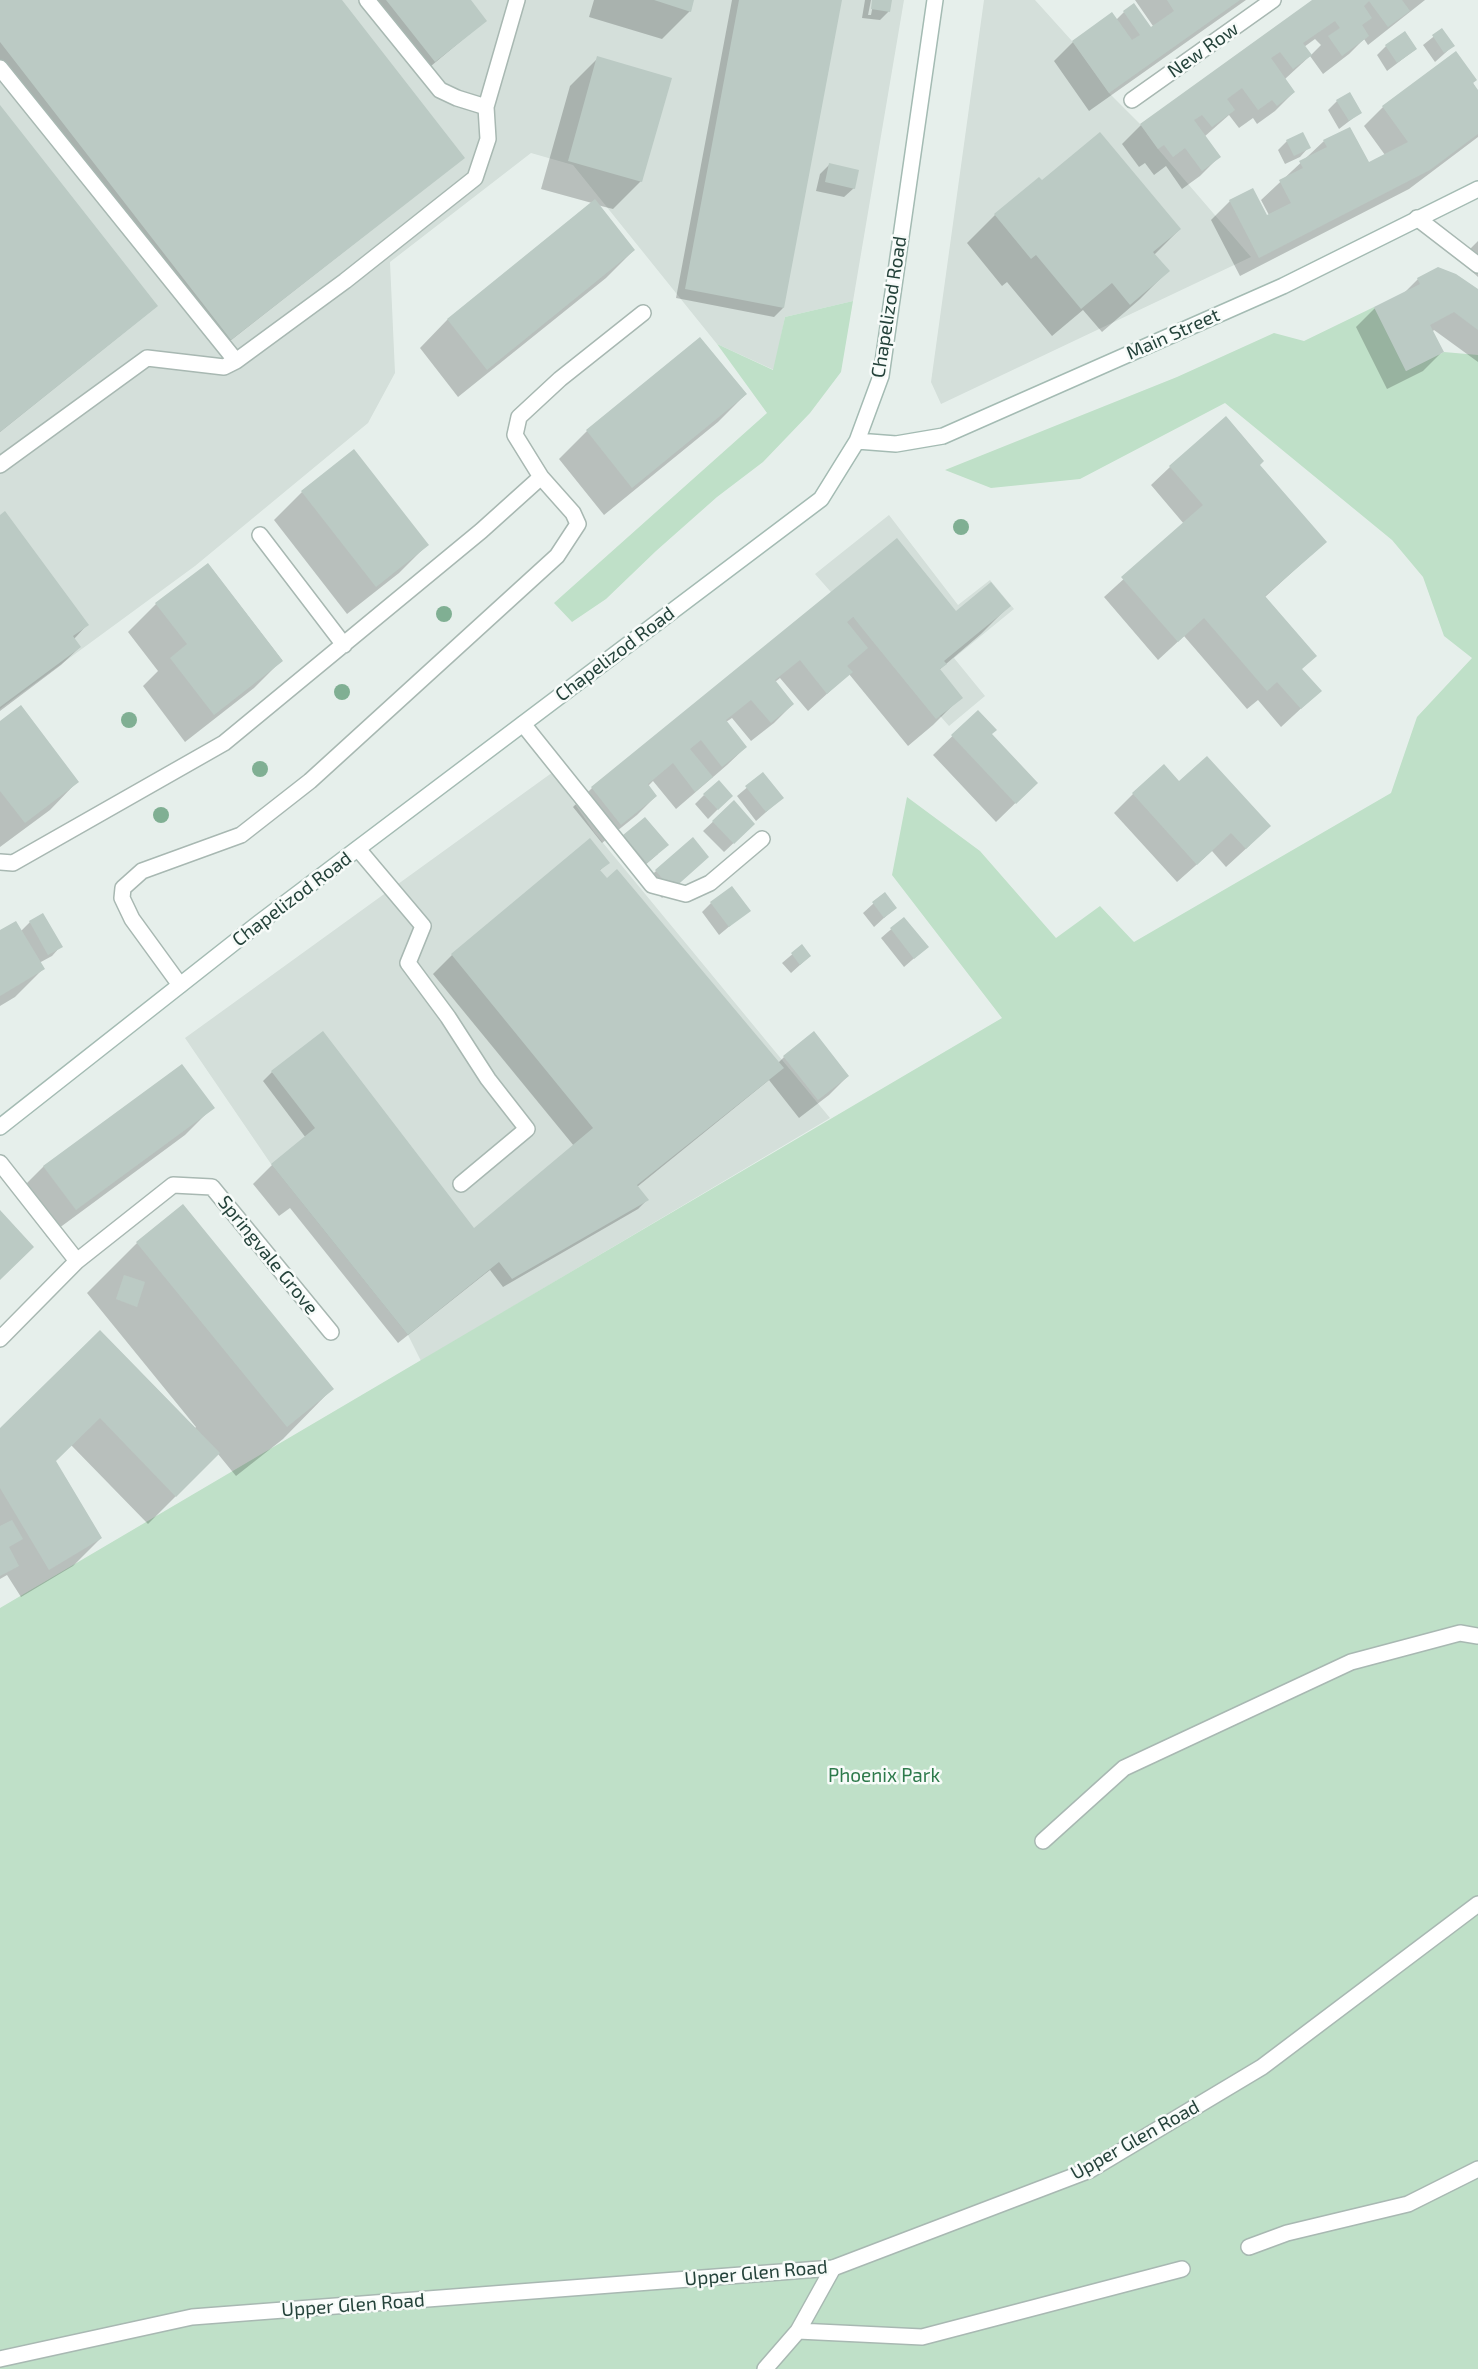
<!DOCTYPE html>
<style>
body{margin:0}
canvas{display:block;background:#e6efeb}
</style>
<canvas width="1478" height="2369"></canvas>
<script>
const ctx = document.querySelector('canvas').getContext('2d');
ctx.lineJoin = 'round';
function fillPath(path, color) {
  ctx.fillStyle = color;
  ctx.fill(path, 'evenodd');
}
function shape(rows) {
  const path = new Path2D();
  for (const r of rows) {
    path.moveTo(r[0], r[1]);
    for (let i = 2; i < r.length; i += 2) path.lineTo(r[i], r[i + 1]);
  }
  return path;
}
function strokePath(path, color, width, dash) {
  ctx.strokeStyle = color;
  ctx.lineWidth = width;
  ctx.lineCap = dash ? 'butt' : 'round';
  ctx.setLineDash(dash || []);
  ctx.stroke(path);
}
function write(font, color, halo, rows, align = 'center') {
  ctx.font = font + ' "Exo 2",sans-serif';
  ctx.lineWidth = 5;
  ctx.setLineDash([]);
  ctx.textBaseline = 'middle';
  ctx.strokeStyle = halo;
  ctx.fillStyle = color;
  for (const [text, x, y, turn = 0] of rows) {
    ctx.save();
    ctx.translate(x, y);
    ctx.rotate((+turn || 0) * Math.PI / 180);
    ctx.textAlign = isNaN(turn) ? turn : align;
    if (halo) ctx.strokeText(text, 0, 0);
    ctx.fillText(text, 0, 0);
    ctx.restore();
  }
}
fillPath(shape([
 [0,0,904,0,853,301,785,317,774,370,717,344,573,165,531,153,390,262,395,373,368,423,195,566,0,709],
 [984,0,1035,0,1072,41,1109,93,1140,124,1158,149,1251,257,941,404,931,382],
 [889,515,958,605,990,580,1014,609,954,658,985,696,949,726,815,574],
 [553,772,594,832,830,1118,421,1361,408,1335,271,1164,185,1038]
]), '#d4dfda');
fillPath(shape([
 [853,301,841,372,810,413,763,462,717,497,656,551,606,599,572,622,554,603,767,413,717,344,773,370,785,317],
 [1374,307,1406,371,1444,352,1478,355,1478,2369,0,2369,0,1608,1002,1018,892,875,907,797,980,851,1056,938,1100,906,1134,942,1391,793,1417,717,1472,658,1444,636,1423,577,1392,540,1225,403,1080,479,991,488,945,470,1177,377,1274,333,1304,341]
]), '#bfe0c8');
fillPath(shape([
 [0,0,341,0,463,158,221,348,0,63],
 [370,0,469,0,485,21,425,71],
 [594,0,693,0,690,11,662,39,589,17],
 [732,0,841,0,783,308,774,317,676,298],
 [865,0,871,0,868,15,871,15,874,0,891,0,889,11,880,20,862,18],
 [1135,0,1246,0,1089,111,1054,61,1073,42,1112,14,1116,20,1124,12,1150,28,1153,26],
 [1314,0,1425,0,1368,45,1364,39,1349,54,1323,74,1310,56,1285,79,1294,92,1275,111,1257,124,1253,118,1239,128,1229,115,1204,137,1219,157,1200,176,1182,189,1166,166,1154,175,1145,163,1139,167,1122,144,1141,125],
 [1315,39,1321,45,1311,55,1304,47],
 [1442,30,1453,46,1435,62,1423,45],
 [1386,46,1416,49,1387,71,1377,55],
 [1456,52,1478,92,1478,137,1409,189,1240,276,1211,220,1230,201,1266,217,1269,215,1261,200,1324,141,1368,164,1385,155,1364,126,1383,107],
 [598,58,641,181,613,209,597,205,634,250,606,278,458,397,420,348,447,320,592,203,541,189,570,86],
 [1337,101,1361,112,1339,129,1328,110],
 [0,107,157,306,0,432],
 [1287,141,1309,147,1300,157,1285,164,1278,150],
 [830,164,854,188,844,197,816,191,820,174],
 [1038,179,1042,182,1180,229,1154,255,1168,271,1140,299,1102,332,1083,310,1052,336,1007,282,1002,286,967,243,995,215],
 [1478,241,1478,277,1466,266,1466,253],
 [1418,279,1478,291,1478,362,1434,330,1432,332,1442,352,1423,371,1387,389,1356,327,1375,308,1403,294],
 [700,338,746,394,718,422,604,515,559,459,587,431],
 [1258,465,1325,542,1264,598,1301,669,1320,691,1281,727,1258,700,1247,709,1184,636,1158,660,1104,597,1184,524,1151,485,1170,467],
 [302,492,427,545,399,573,347,614,274,520],
 [0,516,87,625,74,639,80,647,61,665,0,711],
 [208,564,282,660,254,688,185,742,143,686,158,671,128,632,156,604],
 [827,597,956,612,1009,606,981,634,939,670,961,697,933,725,908,746,849,674,808,711,780,678,775,682,793,704,774,723,751,741,732,718,726,722,746,747,727,765,676,809,653,781,648,786,656,796,637,815,602,843,573,807,592,788],
 [978,711,990,734,1036,783,996,822,933,755],
 [0,723,77,782,50,810,0,847],
 [763,774,782,798,756,821,737,796],
 [1179,782,1250,845,1226,867,1212,851,1177,882,1114,813,1133,794],
 [704,795,722,805,708,819,695,804],
 [734,802,754,824,724,852,703,831],
 [644,819,658,854,637,872,615,845],
 [692,839,708,857,662,898,646,880],
 [590,840,608,863,599,871,778,1063,784,1057,848,1076,829,1095,799,1118,769,1080,637,1187,647,1200,638,1209,503,1287,490,1270,398,1343,290,1208,279,1216,253,1184,272,1165,306,1138,263,1081,272,1072,473,1230,574,1146,433,974,452,955],
 [884,894,895,908,874,927,863,913],
 [711,903,749,910,719,935,702,912],
 [904,918,927,947,904,967,881,938],
 [30,922,61,946,52,956,39,963,43,969,15,997,0,1006,0,931,21,931],
 [802,946,810,956,791,973,782,963],
 [213,1107,185,1135,47,1237,16,1194,44,1166],
 [183,1206,332,1389,283,1439,236,1476,218,1454,148,1524,71,1445,55,1461,101,1538,73,1566,21,1597,7,1575,0,1579,0,1430,100,1331,195,1428,196,1427,87,1293,137,1243]
]), '#0003');
fillPath(shape([
 [0,0,342,0,465,158,231,340,0,42],
 [386,0,471,0,487,21,435,62],
 [654,0,694,0,691,12],
 [739,0,842,0,784,308,685,289],
 [872,0,892,0,890,12,871,9],
 [1167,0,1240,0,1109,93,1072,41,1112,12,1132,40,1140,35,1123,11,1134,3,1151,27,1174,11],
 [1312,0,1402,0,1410,11,1388,27,1369,1,1364,6,1372,18,1362,25,1369,36,1342,56,1328,36,1340,28,1335,21,1303,43,1312,55,1293,69,1280,52,1271,58,1295,92,1277,106,1272,100,1258,110,1242,88,1227,99,1235,110,1212,127,1202,115,1194,120,1221,157,1202,171,1185,148,1173,157,1164,145,1158,149,1140,124],
 [1442,28,1455,46,1444,53,1432,35],
 [1405,31,1417,49,1397,63,1385,45],
 [1456,51,1477,80,1473,83,1478,90,1478,134,1430,170,1259,258,1229,200,1253,188,1267,215,1291,203,1279,180,1303,168,1299,161,1327,147,1323,140,1350,127,1369,162,1408,142,1382,106],
 [597,56,672,78,642,182,568,161],
 [1350,92,1362,113,1349,121,1336,100],
 [0,105,158,306,0,432],
 [1100,132,1181,229,1153,252,1170,271,1130,305,1112,283,1081,309,1036,255,1031,259,994,214,1039,177,1042,180],
 [1303,132,1311,148,1294,156,1286,140],
 [829,163,859,170,855,189,825,182],
 [595,199,635,250,487,370,447,319],
 [1438,267,1456,274,1478,289,1478,330,1454,312,1430,325,1444,352,1406,371,1374,307,1420,284,1417,278],
 [700,337,747,394,632,488,586,430],
 [1226,416,1264,461,1260,465,1327,542,1265,596,1317,656,1302,669,1322,691,1301,709,1277,682,1267,691,1204,618,1178,642,1121,577,1203,505,1169,466],
 [354,449,429,545,376,587,301,491],
 [5,511,89,625,73,636,81,647,0,707,0,515],
 [897,538,956,611,991,582,1011,606,944,661,947,664,940,669,963,698,936,719,853,617,847,622,868,648,847,666,853,672,827,694,800,660,775,680,794,704,771,723,751,700,726,720,747,747,722,767,701,740,690,749,713,777,695,792,673,763,648,784,657,796,621,825,591,787],
 [208,563,283,661,214,715,170,658,187,644,155,603],
 [21,705,79,782,25,823,0,791,0,721],
 [978,710,997,730,992,734,1038,783,1016,804,951,735],
 [1207,756,1271,826,1246,849,1231,833,1197,865,1132,793,1164,764,1179,781],
 [763,772,784,798,766,812,745,786],
 [719,780,733,796,718,810,703,794],
 [734,800,755,824,734,844,712,821],
 [645,817,669,845,647,863,623,835],
 [693,837,709,857,672,890,655,870],
 [590,838,610,863,600,870,607,878,617,869,784,1068,637,1185,649,1200,512,1279,499,1262,408,1335,271,1164,315,1128,271,1071,323,1031,474,1228,593,1128,451,954],
 [732,886,751,911,729,927,710,902],
 [885,892,897,908,884,918,872,902],
 [43,913,63,947,48,955,29,921],
 [904,917,929,947,914,959,890,928],
 [16,921,45,969,0,996,0,930],
 [802,944,811,956,800,965,791,953],
 [814,1031,849,1076,818,1100,783,1056],
 [182,1064,215,1108,76,1210,43,1166],
 [183,1204,334,1389,287,1427,136,1242],
 [0,1210,34,1247,0,1280],
 [124,1275,145,1282,137,1307,116,1299],
 [100,1330,220,1453,176,1497,100,1418,56,1461,102,1538,49,1570,0,1488,0,1428],
 [12,1520,23,1539,9,1547,19,1566,0,1576,0,1526]
]), '#bbcac4');
const lane = shape([
 [367,0,440,90,457,98,486,107],
 [0,68,236,361],
 [0,465,147,358,224,367,236,361,345,281,475,178,488,139,486,107,517,0],
 [260,535,344,645],
 [523,724,652,885,686,894,710,883,762,839],
 [358,849,423,926,408,963,448,1017,488,1079,527,1129,461,1184],
 [0,862,13,863,224,743,481,531,541,477],
 [180,985,132,919,122,898,123,888,142,871,241,835,310,781,557,556,578,524,573,513,541,477,515,435,519,417,560,379,643,313],
 [0,1163,77,1261],
 [0,1339,77,1261,173,1185,212,1187,331,1332],
 [1249,2247,1287,2233,1408,2204,1478,2169],
 [798,2331,922,2337,1182,2269],
 [765,2369,798,2331,833,2268]
]);
const street = shape([
 [1132,100,1273,0],
 [1417,218,1478,265],
 [1043,1841,1124,1768,1351,1662,1460,1633,1478,1636],
 [0,2359,192,2317,833,2268,1090,2170,1262,2067,1478,1904]
]);
const secondary = shape([
 [857,441,896,444,943,436,1283,286,1478,189],
 [0,1127,259,923,821,499,857,441,881,376,935,0]
]);
strokePath(lane, '#a8b8b2', 18);
strokePath(street, '#a8b8b2', 18);
strokePath(secondary, '#a4bbb3', 18);
strokePath(lane, '#fff', 15);
strokePath(street, '#fff', 15);
strokePath(secondary, '#fff', 15);
ctx.fillStyle = '#80af93';
for (const [x, y] of [
 [961,527],
 [444,614],
 [342,692],
 [129,720],
 [260,769],
 [161,815]
]) {
  ctx.beginPath();
  ctx.arc(x, y, 8, 0, 2 * Math.PI);
  ctx.fill();
}
write('19px', '#24423a', '#f7fbf9', [
 ["New Row",1203,50,-35],
 ["Chapelizod Road",889,307,-81],
 ["Main Street",1173,334,-24],
 ["Chapelizod Road",615,654,-37],
 ["Chapelizod Road",292,899,-37],
 ["Springvale Grove",268,1255,51],
 ["Upper Glen Road",1135,2140,-29],
 ["Upper Glen Road",756,2273,-5],
 ["Upper Glen Road",353,2305,-4]
]);
write('19px', '#2d7a4b', '#f7fbf9', [
 ["Phoenix Park",884,1776]
]);
</script>
